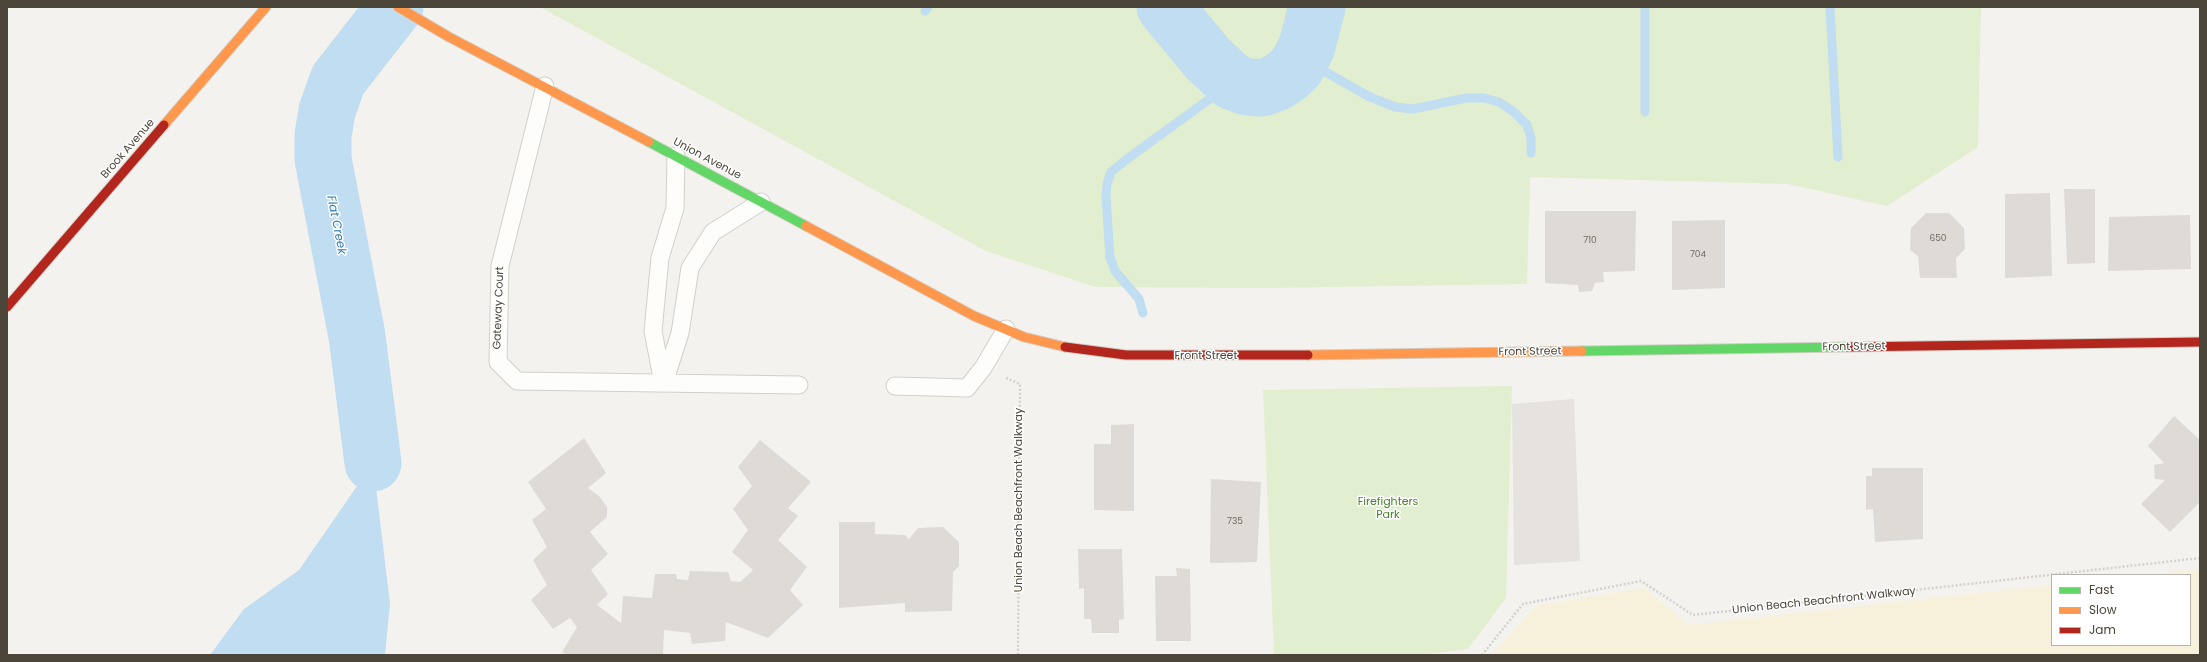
<!DOCTYPE html>
<style>
body{margin:0}
#map{position:relative;width:2207px;height:662px;overflow:hidden;background:#f4f2ee;font-family:Poppins,sans-serif}
canvas{display:block}
.frame{position:absolute;inset:0;border:8px solid #4b4439;pointer-events:none}
.legend{position:absolute;left:2051px;top:574px;width:140px;height:72px;box-sizing:border-box;background:#fff;border:1px solid #b7b4b0;margin:0;padding:5px 7px;list-style:none;font-size:12px;color:#4b4439}
.legend li{display:flex;align-items:center;gap:8px;height:20px}
.legend b{width:20px;border:1px solid #b7b4b0}
</style>
<div id="map">
<canvas width="2207" height="662"></canvas>
<div class="frame"></div>
<ul class="legend">
<li><b style="height:5px;background:#63d668"></b>Fast</li>
<li><b style="height:5px;background:#ff974d"></b>Slow</li>
<li><b style="height:5px;background:#b3261e"></b>Jam</li>
</ul>
</div>
<script>
const ctx = document.querySelector('canvas').getContext('2d');
ctx.lineJoin = 'round';
function fillPath(path, color) {
  ctx.fillStyle = color;
  ctx.fill(path, 'evenodd');
}
function shape(rows) {
  const path = new Path2D();
  for (const r of rows) {
    path.moveTo(r[0], r[1]);
    for (let i = 2; i < r.length; i += 2) path.lineTo(r[i], r[i + 1]);
  }
  return path;
}
function strokePath(path, color, width, dash) {
  ctx.strokeStyle = color;
  ctx.lineWidth = width;
  ctx.lineCap = dash ? 'butt' : 'round';
  ctx.setLineDash(dash || []);
  ctx.stroke(path);
}
function write(font, color, halo, rows, align = 'center') {
  ctx.font = font + ' Poppins,sans-serif';
  ctx.lineWidth = 3;
  ctx.setLineDash([]);
  ctx.textBaseline = 'middle';
  ctx.strokeStyle = halo;
  ctx.fillStyle = color;
  for (const [text, x, y, turn = 0] of rows) {
    ctx.save();
    ctx.translate(x, y);
    ctx.rotate((+turn || 0) * Math.PI / 180);
    ctx.textAlign = isNaN(turn) ? turn : align;
    if (halo) ctx.strokeText(text, 0, 0);
    ctx.fillText(text, 0, 0);
    ctx.restore();
  }
}
fillPath(shape([
 [540,7,1981,7,1978,147,1887,206,1788,184,1530,177,1527,284,1266,288,1095,287,986,251],
 [1512,386,1506,598,1468,649,1420,655,1274,655,1263,390]
]), '#e1eecf');
fillPath(shape([
 [2200,569,2200,655,1491,655,1536,606,1644,588,1689,625,2052,585,2052,645,2190,645,2190,575,2144,575]
]), '#f7f0da');
fillPath(shape([
 [1574,399,1580,561,1514,565,1512,404]
]), '#e6e3df');
fillPath(shape([
 [373,463,390,603,385,655,210,655,244,609,299,570]
]), '#c0ddf1');
strokePath(shape([
 [1645,7,1645,112],
 [1830,7,1838,157],
 [925,11,928,7],
 [1301,58,1368,96,1395,107,1413,109,1466,98,1484,98,1499,102,1514,112,1527,125,1531,138,1531,153],
 [1143,313,1139,299,1115,271,1110,257,1106,197,1107,184,1111,172,1127,159,1233,82]
]), '#c0ddf1', 9);
strokePath(shape([
 [1165,7,1208,59,1233,82,1247,87,1262,88,1276,83,1288,75,1297,66,1307,46,1317,7],
 [373,463,357,336,323,159,323,135,327,111,338,80,395,7]
]), '#c0ddf1', 57);
fillPath(shape([
 [2064,189,2095,189,2095,263,2067,264],
 [2050,193,2052,276,2005,278,2005,194],
 [1545,211,1636,211,1635,271,1603,272,1604,282,1595,283,1592,291,1579,292,1578,285,1545,283],
 [1926,213,1949,213,1964,228,1965,249,1956,258,1957,278,1920,278,1918,256,1910,250,1911,228],
 [2190,215,2191,269,2108,271,2109,217],
 [1725,220,1725,288,1672,290,1672,221],
 [2174,416,2200,440,2200,502,2170,532,2141,504,2165,480,2155,479,2154,465,2164,463,2148,446],
 [1134,424,1134,511,1094,510,1094,444,1111,444,1111,425],
 [584,438,606,473,588,488,599,496,607,507,607,517,590,532,608,554,591,570,608,594,597,605,621,623,623,596,652,598,655,574,676,574,677,579,688,580,690,571,728,572,731,581,740,582,753,570,732,552,748,530,733,509,752,486,738,467,760,440,811,482,788,508,798,516,778,540,807,567,790,590,803,605,768,638,726,622,725,641,692,644,690,633,664,630,663,655,567,655,562,652,577,627,570,618,553,629,531,600,547,585,533,560,547,547,532,520,546,509,528,482],
 [1872,468,1923,468,1923,539,1875,542,1873,509,1866,510,1866,476,1872,476],
 [1211,479,1261,482,1257,562,1210,563],
 [839,522,875,522,875,534,905,535,909,539,918,528,943,527,959,542,959,566,953,572,952,611,905,612,905,603,839,608],
 [1078,549,1122,549,1124,619,1119,620,1119,633,1092,633,1091,619,1084,619,1084,588,1079,589],
 [1176,568,1190,569,1191,641,1156,641,1155,576,1177,576]
]), '#dedbd6');
const lane = shape([
 [545,86,500,266,498,362,517,381,799,385],
 [663,383,653,331,660,258,675,208,676,156],
 [664,383,680,333,690,268,713,232,761,202],
 [895,386,967,388,983,368,1006,329]
]);
const fast = shape([
 [649,142,806,226],
 [1582,351,1848,347]
]);
const slow = shape([
 [398,7,449,37,649,142],
 [164,125,266,7],
 [806,226,974,316,1024,337,1065,347],
 [1308,355,1582,351]
]);
const jam = shape([
 [7,307,164,125],
 [1065,347,1126,355,1308,355],
 [1848,347,2200,342]
]);
strokePath(lane, '#d2d0cb', 19);
strokePath(fast, '#d3cfc5', 11);
strokePath(slow, '#d3cfc5', 11);
strokePath(jam, '#d3cfc5', 11);
strokePath(shape([
 [1006,378,1020,384,1018,655],
 [1482,655,1523,604,1641,581,1693,615,2200,558]
]), '#d3d2cc', 2.5, [2, 2]);
strokePath(lane, '#fdfdfc', 17);
strokePath(fast, '#63d668', 9);
strokePath(slow, '#ff974d', 9);
strokePath(jam, '#b3261e', 9);
write('9px', '#706a61', null, [
 ["650",1938,239],
 ["710",1590,241],
 ["704",1698,255],
 ["735",1235,522]
]);
write('11px', '#4b4439', '#fff', [
 ["Brook Avenue",128,149,-49],
 ["Union Avenue",707,159,28],
 ["Gateway Court",499,308,-88],
 ["Front Street",1854,347,-1],
 ["Front Street",1530,352,-1],
 ["Front Street",1206,356],
 ["Union Beach Beachfront Walkway",1019,500,-90],
 ["Union Beach Beachfront Walkway",1824,601,-6]
]);
write('11px', '#4a7f2a', '#fff', [
 ["Firefighters",1388,502],
 ["Park",1388,515]
]);
write('italic 12px', '#2e7ab2', '#fff', [
 ["Flat Creek",336,225,79]
]);
</script>
